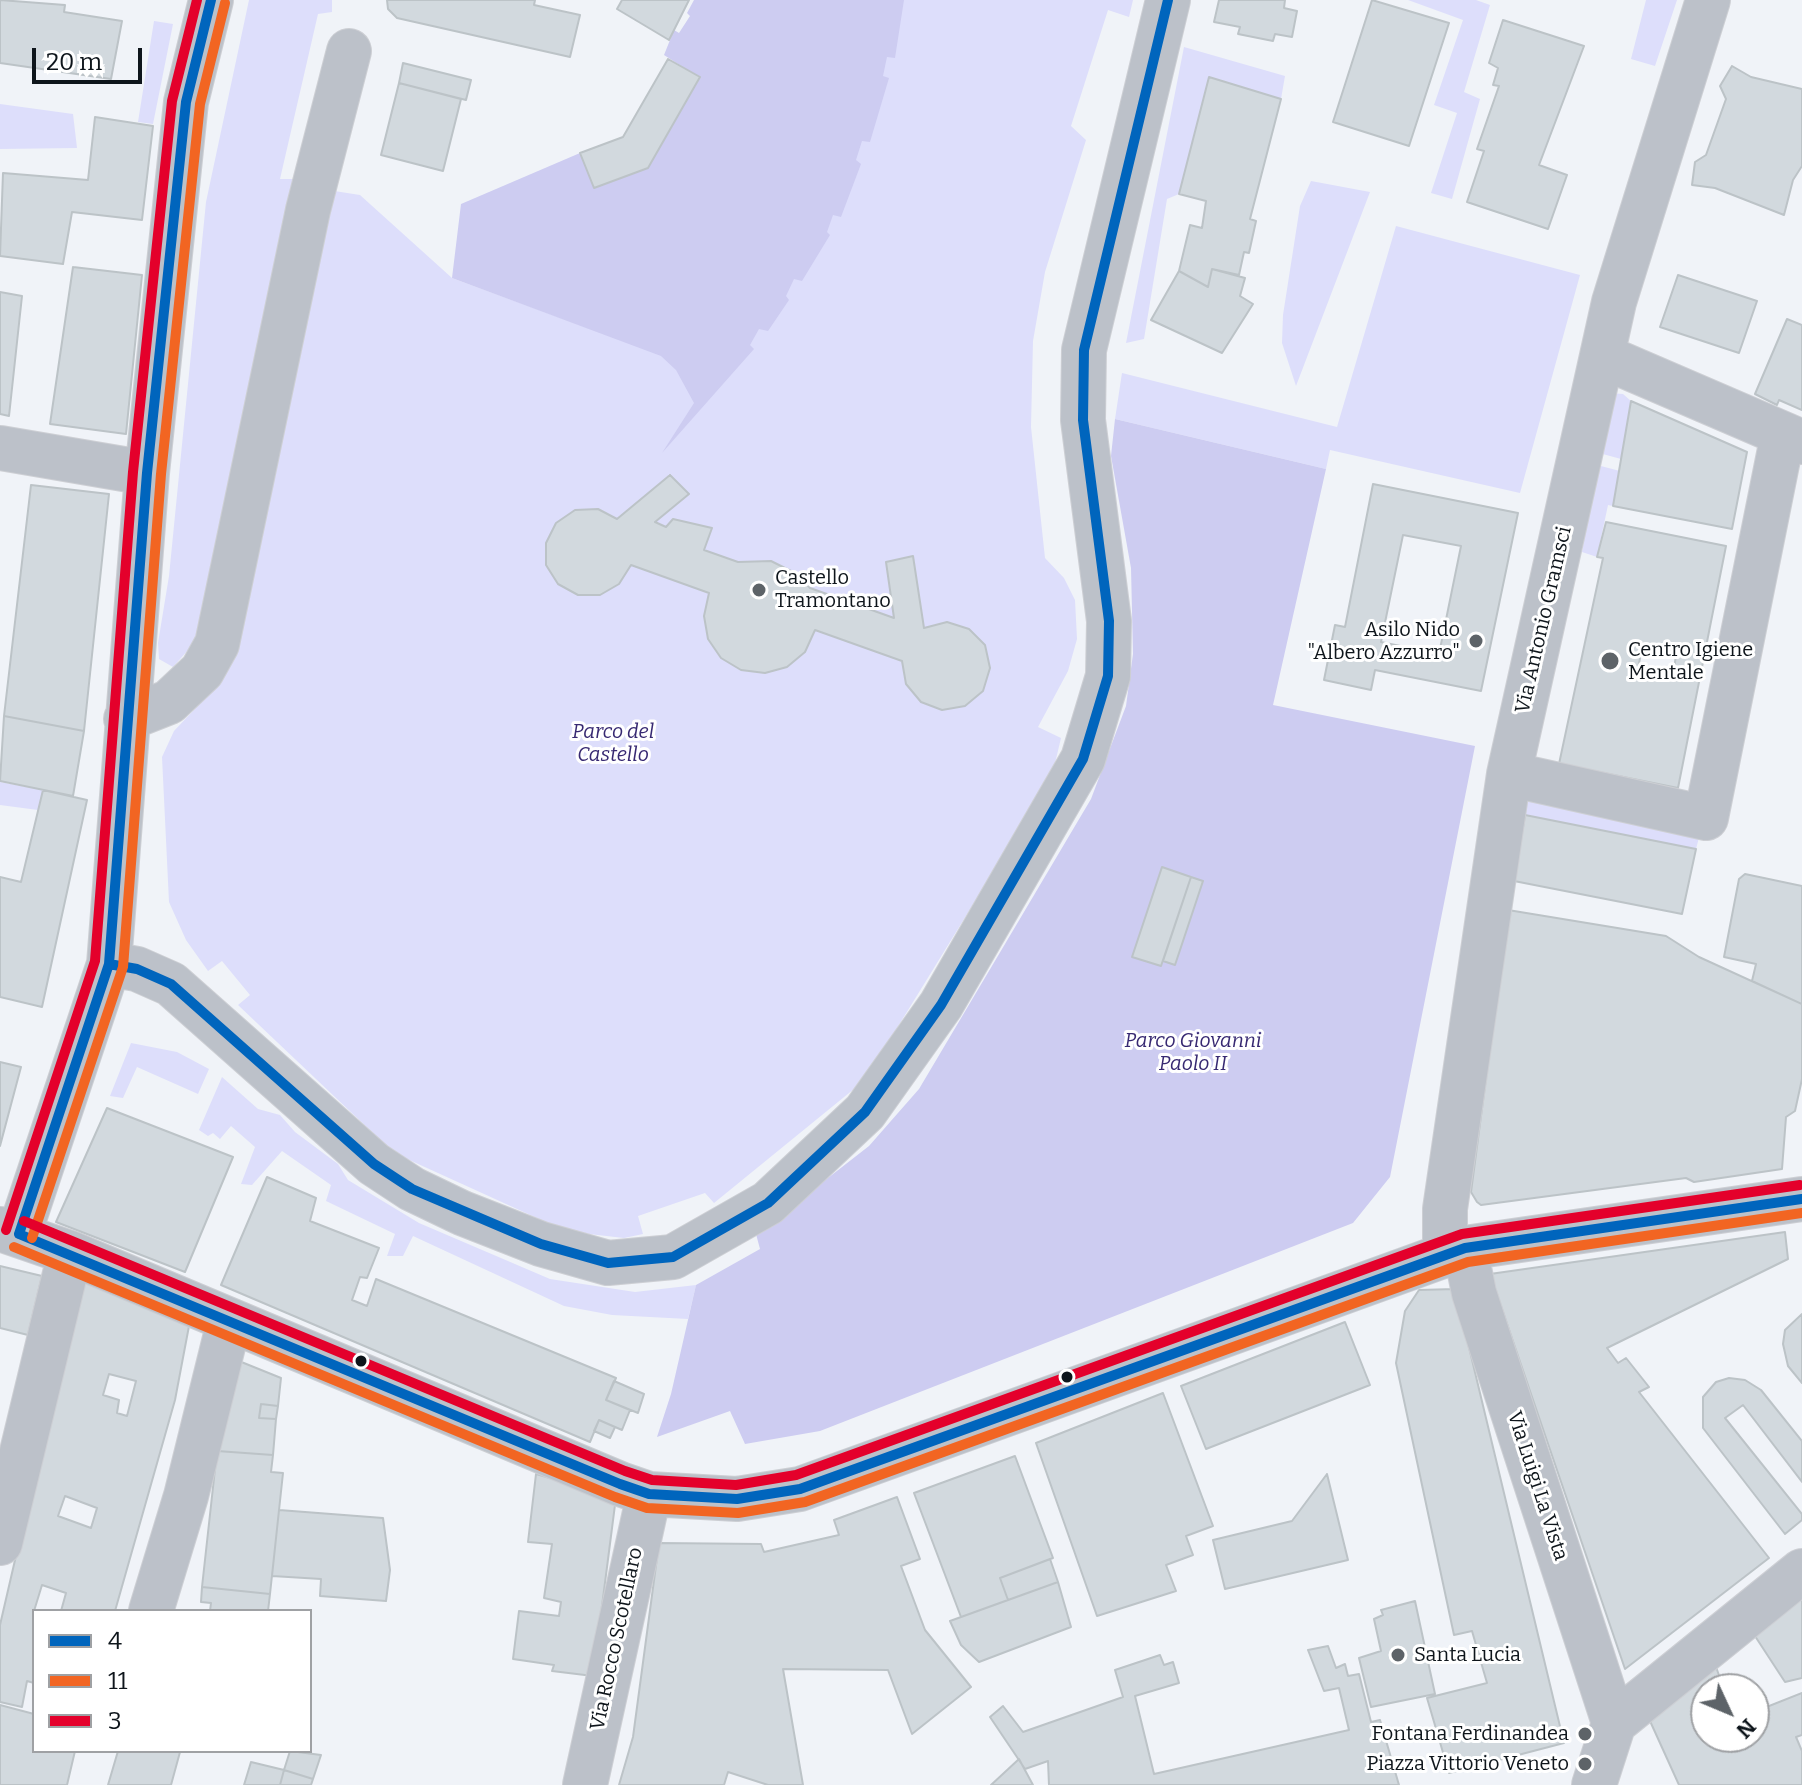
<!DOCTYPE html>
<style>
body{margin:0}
#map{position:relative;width:1802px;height:1785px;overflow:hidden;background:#f0f3f8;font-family:Bitter,serif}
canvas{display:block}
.legend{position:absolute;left:32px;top:1609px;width:280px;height:144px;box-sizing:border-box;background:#fff;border:2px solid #9fa1a4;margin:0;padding:10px 14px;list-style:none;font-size:24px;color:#0e151b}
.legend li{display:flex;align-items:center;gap:16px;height:40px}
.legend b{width:40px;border:2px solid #9fa1a4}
.north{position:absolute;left:1690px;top:1673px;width:80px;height:80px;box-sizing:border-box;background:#fff;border:2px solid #9fa1a4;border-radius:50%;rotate:134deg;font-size:22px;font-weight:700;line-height:32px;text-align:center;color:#0e151b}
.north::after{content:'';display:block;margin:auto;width:28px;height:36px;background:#5d6368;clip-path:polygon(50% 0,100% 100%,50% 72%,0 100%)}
.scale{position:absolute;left:32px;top:48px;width:110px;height:36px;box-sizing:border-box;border:4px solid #0e151b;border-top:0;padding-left:10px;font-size:24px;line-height:28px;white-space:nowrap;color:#0e151b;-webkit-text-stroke:6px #fff;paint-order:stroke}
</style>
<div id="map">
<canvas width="1802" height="1785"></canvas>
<ul class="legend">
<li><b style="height:10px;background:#0065bd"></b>4</li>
<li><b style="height:10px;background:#f26522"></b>11</li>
<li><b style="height:10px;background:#e4002b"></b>3</li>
</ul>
<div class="north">N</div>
<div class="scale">20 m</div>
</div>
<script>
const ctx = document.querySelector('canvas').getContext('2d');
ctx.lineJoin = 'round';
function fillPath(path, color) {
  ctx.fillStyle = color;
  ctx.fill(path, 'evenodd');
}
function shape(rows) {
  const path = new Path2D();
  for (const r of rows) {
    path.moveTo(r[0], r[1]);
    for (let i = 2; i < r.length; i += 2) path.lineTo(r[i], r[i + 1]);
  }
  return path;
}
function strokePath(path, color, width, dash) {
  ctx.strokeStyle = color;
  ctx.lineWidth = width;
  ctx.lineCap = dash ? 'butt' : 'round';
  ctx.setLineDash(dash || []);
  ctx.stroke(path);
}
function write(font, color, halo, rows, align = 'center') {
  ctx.font = font + ' Bitter,serif';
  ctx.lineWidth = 6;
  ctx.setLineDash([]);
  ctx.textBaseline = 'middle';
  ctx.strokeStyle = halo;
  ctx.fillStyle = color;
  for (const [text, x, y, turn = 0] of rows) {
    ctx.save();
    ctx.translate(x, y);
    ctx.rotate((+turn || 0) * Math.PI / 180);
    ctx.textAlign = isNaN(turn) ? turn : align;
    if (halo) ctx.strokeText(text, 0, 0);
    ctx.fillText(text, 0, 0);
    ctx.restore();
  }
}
fillPath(shape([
 [249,0,332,0,332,12,318,14,280,179,304,179,197,640,173,667,159,659,158,643,169,576,206,202],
 [827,0,1133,0,1129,17,1108,10,1071,126,1086,140,1045,272,1033,341,1031,427,1045,558,1064,578,1075,600,1077,639,1068,671,1038,727,1061,738,1052,776,865,1080,714,1203,705,1193,638,1216,643,1234,624,1238,589,1234,550,1224,394,1153,238,1005,250,995,222,961,208,971,186,940,169,902,162,757,174,731,208,695,237,633,328,190,360,195,452,278,661,355],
 [1408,0,1476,0,1490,5,1464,92,1480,99,1452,199,1431,193,1457,113,1434,105,1463,20],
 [1646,0,1677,0,1655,66,1631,59],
 [154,21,173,24,153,124,138,122],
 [1184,47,1285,76,1281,99,1209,77,1179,194,1167,199,1144,339,1126,343],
 [0,104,73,114,77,148,0,149],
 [1311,181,1370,192,1296,386,1282,343,1283,315,1300,206],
 [1396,226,1580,275,1520,493,1330,450,1326,469,1115,419,1122,373,1337,427],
 [1610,393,1623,394,1631,401,1621,459,1599,453],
 [1597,465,1620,471,1613,506,1608,505,1597,557,1582,552],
 [0,782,43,790,38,810,0,805],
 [1528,799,1700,834,1696,849,1525,815],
 [131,1043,177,1052,209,1069,198,1094,137,1067,123,1098,110,1096],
 [222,1077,258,1109,280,1115,295,1132,338,1164,348,1180,419,1223,550,1279,635,1292,696,1285,688,1319,612,1315,564,1306,413,1236,403,1256,387,1256,395,1234,326,1201,331,1185,282,1151,252,1185,241,1184,255,1147,231,1126,220,1139,213,1133,208,1136,199,1130]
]), '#dddefb');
fillPath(shape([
 [694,0,904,0,895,58,887,57,883,76,889,78,870,142,862,141,856,160,861,164,841,217,833,215,827,232,830,235,802,281,794,279,786,296,789,300,768,331,759,329,750,345,754,349,662,453,694,403,676,370,661,356,452,278,461,204,580,153,594,188,648,167,700,78,664,55,674,30,679,33,690,16,687,13],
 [1115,419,1326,469,1273,705,1475,746,1390,1177,1353,1223,820,1431,745,1444,730,1411,657,1437,671,1394,696,1285,760,1249,756,1234,869,1146,919,1089,1091,799,1126,706,1133,654,1131,568,1111,456]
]), '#cdccf1');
const building = shape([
 [0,0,65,5,64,12,122,21,111,79,0,63,0,0],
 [387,0,535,0,534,5,580,15,570,57,397,18,388,9,387,0],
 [622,0,689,0,669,40,617,9,622,0],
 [1219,0,1285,0,1284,8,1297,11,1292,37,1275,34,1273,41,1238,34,1240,27,1214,22,1219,0],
 [1372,0,1449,23,1409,146,1333,122,1372,0],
 [1503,20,1584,46,1539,165,1567,175,1548,229,1467,202,1484,151,1477,149,1499,86,1493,85,1498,68,1489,63,1503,20],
 [668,59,700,77,648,168,594,188,580,153,623,137,668,59],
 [403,63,471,80,466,100,399,83,403,63],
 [1732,66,1751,77,1802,89,1802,166,1793,180,1784,215,1715,188,1692,185,1695,162,1706,155,1726,99,1720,86,1732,66],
 [1209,77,1281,99,1250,219,1256,221,1249,253,1244,252,1239,275,1212,269,1208,287,1179,271,1190,225,1202,228,1206,201,1179,194,1209,77],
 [399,83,461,99,443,171,381,155,399,83],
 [95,117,153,126,142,220,72,212,63,264,0,256,3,173,88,180,95,117],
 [73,267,142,275,126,434,50,424,73,267],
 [1212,269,1245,278,1240,296,1253,304,1222,353,1151,320,1179,271,1208,287,1212,269],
 [1678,275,1757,301,1739,353,1660,327,1678,275],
 [0,292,22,296,9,416,0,414,0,292],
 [1787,319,1802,325,1802,410,1779,400,1777,405,1755,394,1787,319],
 [1631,401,1747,452,1732,529,1613,506,1631,401],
 [670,475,689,494,655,522,666,527,673,519,712,528,704,550,738,562,771,561,799,575,810,588,894,618,886,562,913,556,924,628,947,622,969,629,985,645,990,668,983,691,965,706,942,710,921,702,906,684,902,661,815,630,805,652,787,667,765,673,741,670,721,658,708,639,704,616,709,593,631,565,619,584,600,595,578,595,558,584,546,565,546,543,556,523,575,510,598,509,617,519,670,475],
 [1373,484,1518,513,1481,691,1375,670,1371,690,1324,680,1335,625,1345,627,1373,484],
 [1403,535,1461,546,1439,654,1381,642,1403,535],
 [31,485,109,494,84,731,4,716,31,485],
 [1606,522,1726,546,1678,788,1559,764,1603,558,1597,557,1606,522],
 [1642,649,1676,655,1673,676,1638,668,1642,649],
 [4,716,84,731,73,796,0,781,4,716],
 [43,790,87,800,42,1007,0,997,0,877,21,882,43,790],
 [1525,815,1696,849,1682,914,1514,881,1525,815],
 [1162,867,1191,877,1161,966,1132,957,1162,867],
 [1745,874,1802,886,1802,1004,1752,981,1756,964,1724,957,1739,879,1745,874],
 [1191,877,1203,881,1175,965,1163,961,1191,877],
 [1508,910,1666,936,1699,957,1802,1004,1802,1079,1795,1111,1786,1117,1782,1169,1694,1182,1686,1178,1481,1205,1477,1202,1471,1192,1508,910],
 [0,1062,21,1067,0,1146,0,1062],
 [107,1108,233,1157,185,1272,56,1222,107,1108],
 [267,1177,316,1198,310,1221,379,1248,367,1278,360,1277,352,1300,367,1306,376,1279,616,1378,606,1400,630,1410,622,1430,599,1420,590,1442,221,1285,267,1177],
 [1785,1232,1788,1259,1607,1348,1618,1363,1626,1358,1649,1387,1639,1392,1769,1558,1625,1669,1490,1274,1785,1232],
 [0,1266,42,1276,28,1335,0,1328,0,1266],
 [80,1279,189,1326,175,1400,115,1611,61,1611,66,1593,42,1585,34,1611,34,1683,27,1681,22,1707,0,1702,0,1625,80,1279],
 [109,1374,136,1381,127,1416,117,1413,119,1400,103,1395,109,1374],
 [65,1496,97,1508,91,1528,58,1516,65,1496],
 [1455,1289,1564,1743,1449,1773,1427,1698,1487,1683,1472,1631,1454,1635,1396,1363,1405,1311,1419,1290,1455,1289],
 [1802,1314,1802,1383,1788,1366,1783,1344,1785,1330,1802,1314],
 [1345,1322,1370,1385,1206,1449,1181,1386,1345,1322],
 [229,1357,281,1378,278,1406,261,1404,259,1418,276,1419,273,1455,217,1451,229,1357],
 [1729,1378,1745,1380,1761,1390,1802,1441,1802,1482,1743,1405,1725,1418,1802,1514,1802,1520,1785,1534,1703,1428,1703,1397,1716,1382,1729,1378],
 [614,1381,644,1394,638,1413,606,1400,614,1381],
 [1163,1393,1213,1526,1186,1536,1193,1555,1166,1565,1176,1591,1097,1616,1036,1443,1163,1393],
 [261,1404,278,1406,276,1419,259,1418,261,1404],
 [599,1420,615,1427,610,1438,594,1431,599,1420],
 [217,1451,273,1455,271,1472,283,1473,270,1594,202,1587,217,1451],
 [1015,1456,1053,1558,1000,1578,1008,1600,961,1617,914,1493,1015,1456],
 [536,1474,616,1497,593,1676,552,1671,554,1665,513,1659,519,1611,559,1616,561,1602,544,1598,552,1544,528,1542,536,1474],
 [1327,1474,1348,1560,1225,1589,1213,1540,1292,1521,1327,1474],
 [897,1497,920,1559,901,1566,925,1630,971,1687,912,1734,888,1670,783,1669,803,1785,768,1785,728,1772,724,1785,619,1785,633,1737,659,1543,761,1544,764,1552,839,1535,834,1520,897,1497],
 [279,1510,383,1518,390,1570,386,1601,320,1596,321,1579,272,1576,279,1510],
 [1050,1559,1058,1582,1008,1600,1000,1578,1050,1559],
 [1058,1582,1071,1627,979,1662,961,1645,950,1621,1058,1582],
 [202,1587,270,1594,268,1611,210,1611,211,1603,201,1602,202,1587],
 [1802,1595,1802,1678,1785,1682,1753,1633,1802,1595],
 [1415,1601,1435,1694,1371,1707,1359,1658,1381,1651,1374,1619,1383,1615,1381,1610,1415,1601],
 [1328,1646,1336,1668,1345,1664,1348,1676,1359,1674,1371,1722,1380,1720,1399,1785,1049,1785,1048,1761,1025,1769,990,1717,1003,1706,1023,1732,1123,1697,1115,1670,1160,1655,1164,1665,1173,1662,1179,1683,1135,1696,1154,1774,1349,1730,1339,1688,1324,1691,1308,1650,1328,1646],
 [1716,1667,1724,1689,1706,1689,1706,1700,1703,1702,1706,1737,1754,1737,1754,1712,1802,1693,1802,1735,1796,1737,1802,1751,1802,1785,1679,1785,1650,1721,1716,1667],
 [0,1705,34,1714,34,1751,75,1751,67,1785,0,1785,0,1705],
 [118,1751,180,1752,171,1785,108,1785,118,1751],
 [290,1751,321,1755,313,1779,284,1770,290,1751],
 [1019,1759,1033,1785,991,1785,1019,1759],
 [251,1762,284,1770,280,1785,244,1785,251,1762],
 [284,1770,313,1779,311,1785,280,1785,284,1770]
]);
fillPath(building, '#d2d9de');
strokePath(building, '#bcc3c7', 2);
const minor = shape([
 [1602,356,1802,442],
 [0,448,147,473],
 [126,719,169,702,202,671,217,644,308,210,349,51],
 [1509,774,1706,818,1783,434],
 [109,964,137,969,171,984,374,1164,412,1189,462,1213,541,1244,608,1263,673,1257,768,1203,865,1112,941,1005,1083,759,1108,676,1109,621,1083,420,1084,350,1168,0],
 [0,1229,70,1253,620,1484,649,1494,737,1499,800,1489,1465,1248,1802,1199],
 [19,1234,109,964,147,473,186,102,211,0],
 [1465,1248,1474,1293,1614,1723],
 [1445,1254,1445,1209,1509,774,1614,302,1708,0],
 [0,1543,70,1253],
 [151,1611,186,1496,229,1322],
 [1614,1723,1802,1571],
 [585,1785,649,1494],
 [1594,1785,1614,1723]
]);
strokePath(minor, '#cdcfd4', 46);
strokePath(minor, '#bcc1c9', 44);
strokePath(shape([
 [109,964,137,969,171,984,374,1164,412,1189,541,1244,608,1263,673,1257,768,1203,865,1112,941,1005,1083,759,1108,676,1109,621,1083,420,1084,350,1168,0],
 [19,1234,620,1484,649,1494,737,1499,800,1489,1465,1248,1802,1199],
 [19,1234,109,964,147,473,186,102,211,0]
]), '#0065bd', 10);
strokePath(shape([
 [32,1238,123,967,161,474,200,104,225,3],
 [14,1247,615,1497,647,1508,738,1513,805,1502,1468,1262,1802,1213]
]), '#f26522', 10);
strokePath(shape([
 [24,1221,625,1471,652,1480,736,1485,796,1475,1462,1234,1800,1185],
 [6,1230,95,961,133,472,172,101,197,0]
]), '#e4002b', 10);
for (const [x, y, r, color] of [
 [759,590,8,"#5d6368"],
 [1476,641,8,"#5d6368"],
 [1610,661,10,"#5d6368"],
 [361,1361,7,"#0e151b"],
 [1067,1377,7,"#0e151b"],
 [1398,1655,8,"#5d6368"],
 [1585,1734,8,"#5d6368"],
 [1585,1764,8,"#5d6368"]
]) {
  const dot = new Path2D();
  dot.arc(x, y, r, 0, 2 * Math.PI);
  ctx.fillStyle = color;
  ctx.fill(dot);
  strokePath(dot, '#fff', 3);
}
write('20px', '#0e151b', '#fff', [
 ["Castello",775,578],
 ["Tramontano",775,601],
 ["Asilo Nido",1460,630,"right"],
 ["\"Albero Azzurro\"",1460,653,"right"],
 ["Centro Igiene",1628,650],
 ["Mentale",1628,673],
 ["Santa Lucia",1414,1655],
 ["Fontana Ferdinandea",1569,1734,"right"],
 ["Piazza Vittorio Veneto",1569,1764,"right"]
], 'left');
write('20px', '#0e151b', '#fff', [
 ["Via Antonio Gramsci",1544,620,-77],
 ["Via Luigi La Vista",1537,1486,72],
 ["Via Rocco Scotellaro",617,1639,-78]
]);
write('italic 20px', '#372972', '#fff', [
 ["Parco del",613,732],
 ["Castello",613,755],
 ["Parco Giovanni",1193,1041],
 ["Paolo II",1193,1064]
]);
</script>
